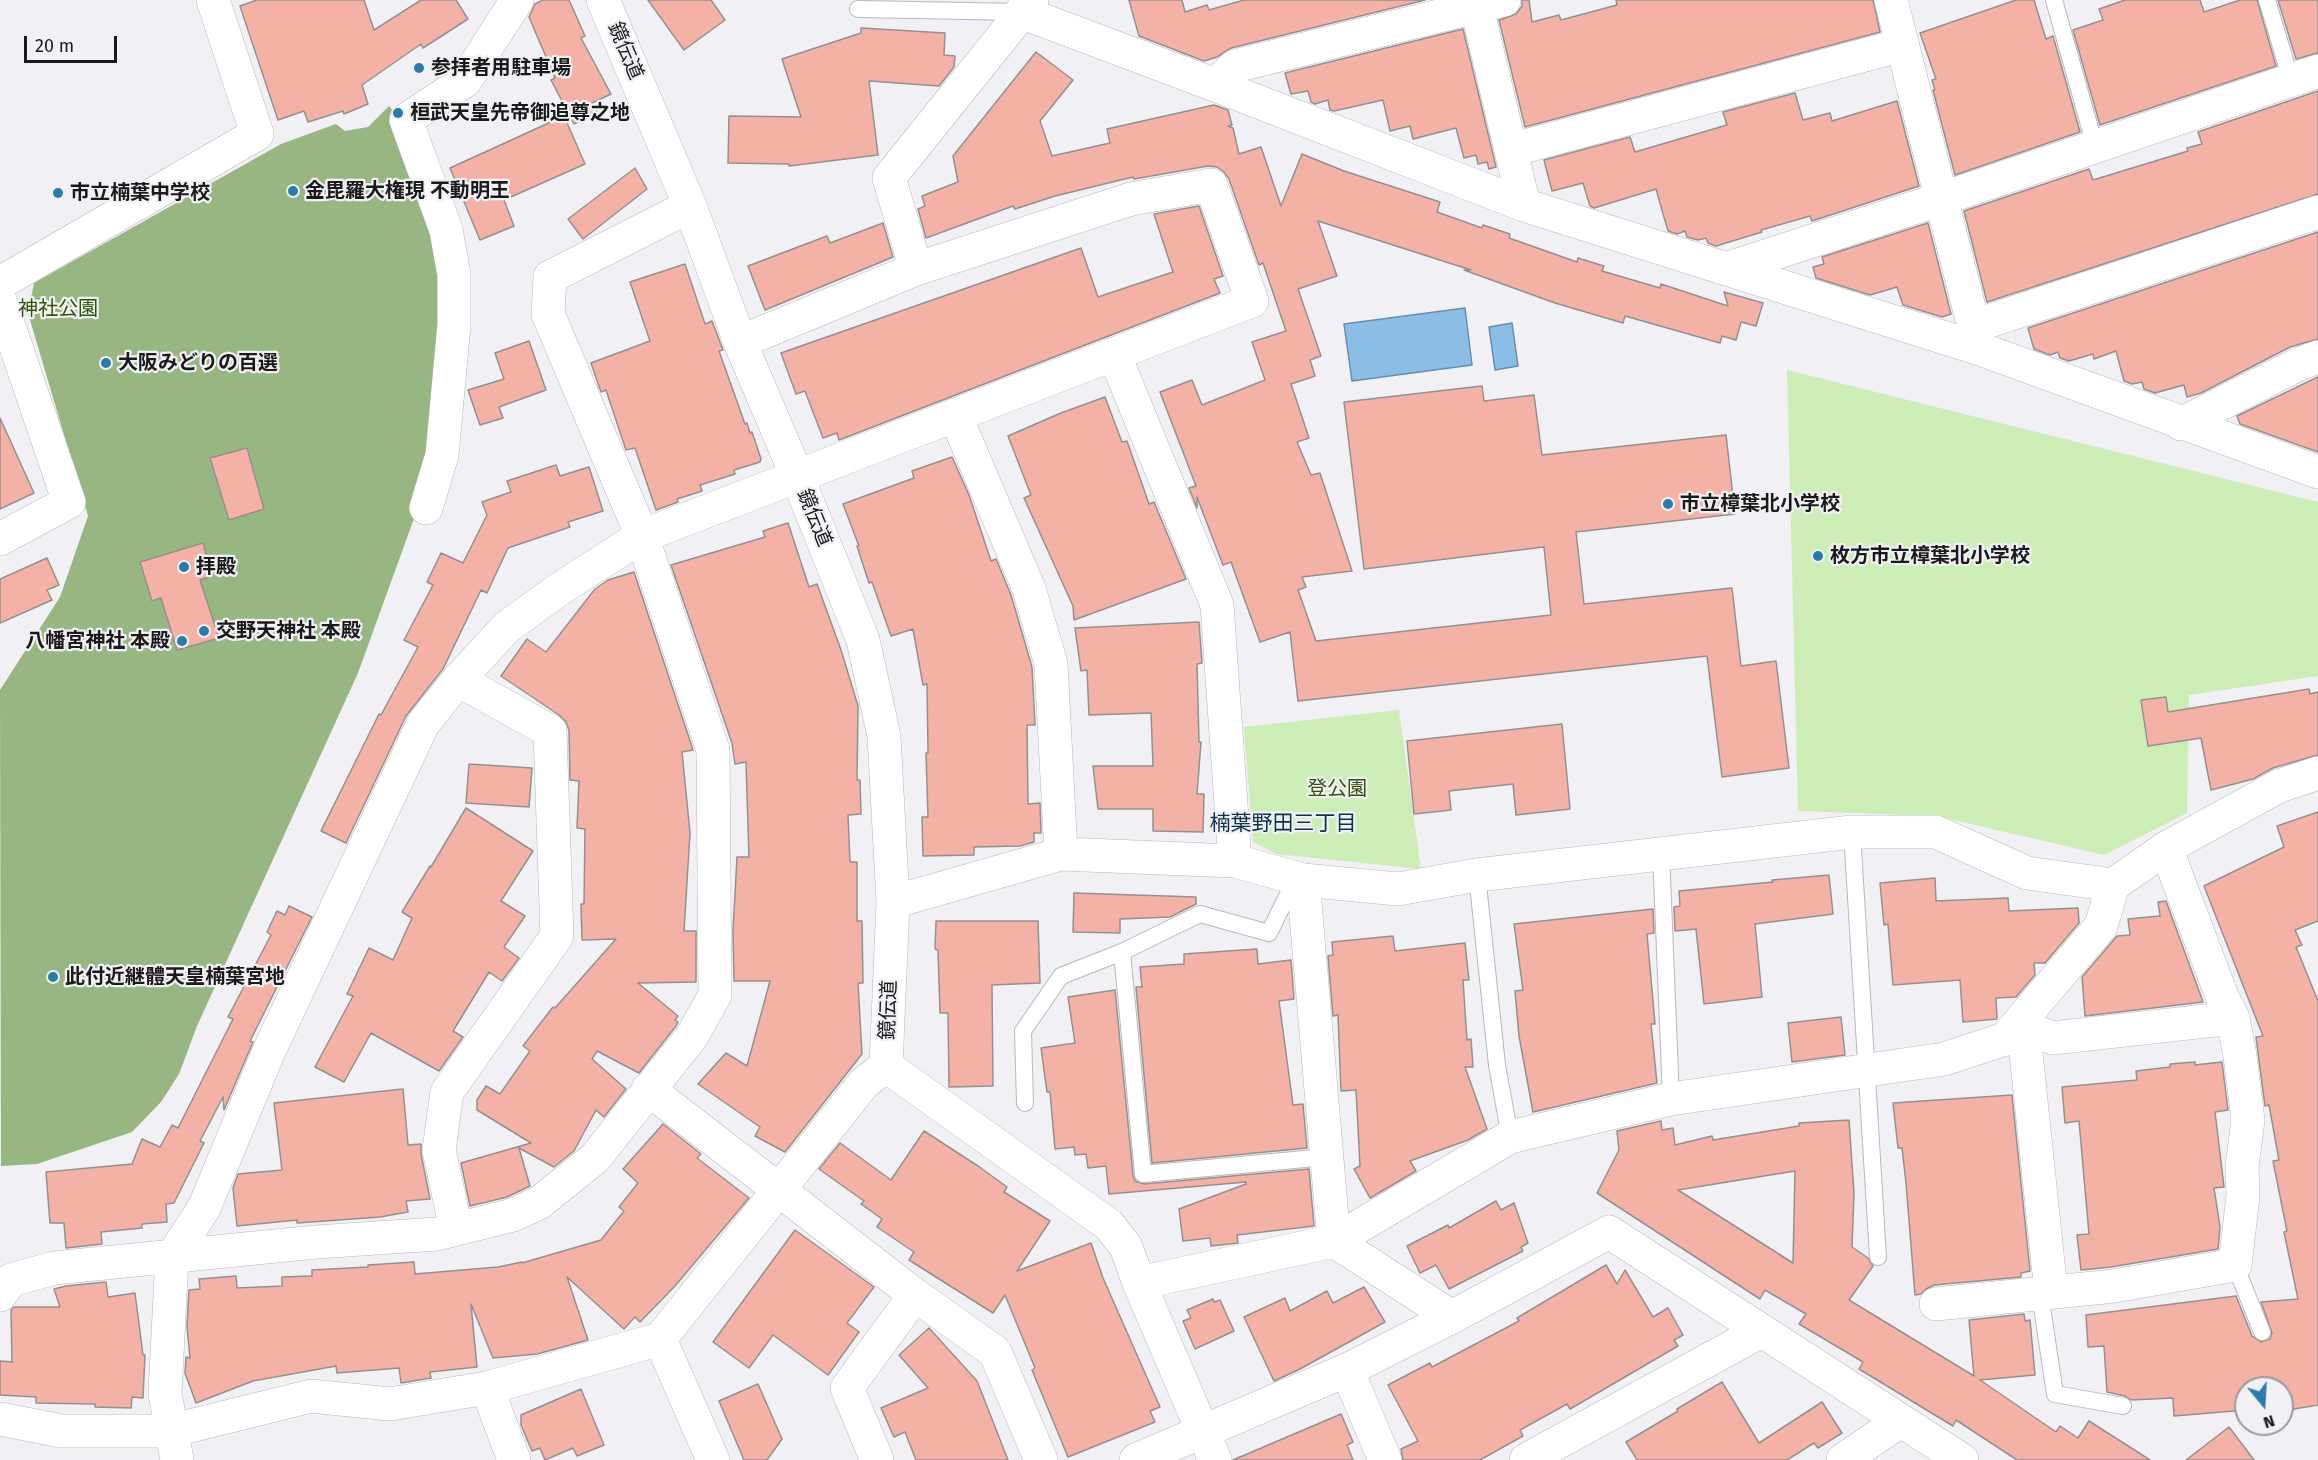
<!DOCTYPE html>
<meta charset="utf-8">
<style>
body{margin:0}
#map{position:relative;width:2318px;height:1460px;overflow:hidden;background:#f0f0f5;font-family:"Fira Sans",sans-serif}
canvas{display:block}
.north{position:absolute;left:2234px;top:1376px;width:60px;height:60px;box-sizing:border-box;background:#f0f0f5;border:2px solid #9a9a9e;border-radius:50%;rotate:162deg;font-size:16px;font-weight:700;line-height:24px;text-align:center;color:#1a1a1b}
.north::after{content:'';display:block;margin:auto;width:21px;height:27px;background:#297bac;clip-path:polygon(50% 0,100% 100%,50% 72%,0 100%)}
.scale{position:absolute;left:24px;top:36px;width:93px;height:27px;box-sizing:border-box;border:3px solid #1a1a1b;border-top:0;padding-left:8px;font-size:18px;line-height:21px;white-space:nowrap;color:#1a1a1b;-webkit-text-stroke:4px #f0f0f5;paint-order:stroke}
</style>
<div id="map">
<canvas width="2318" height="1460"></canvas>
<div class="north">N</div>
<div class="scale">20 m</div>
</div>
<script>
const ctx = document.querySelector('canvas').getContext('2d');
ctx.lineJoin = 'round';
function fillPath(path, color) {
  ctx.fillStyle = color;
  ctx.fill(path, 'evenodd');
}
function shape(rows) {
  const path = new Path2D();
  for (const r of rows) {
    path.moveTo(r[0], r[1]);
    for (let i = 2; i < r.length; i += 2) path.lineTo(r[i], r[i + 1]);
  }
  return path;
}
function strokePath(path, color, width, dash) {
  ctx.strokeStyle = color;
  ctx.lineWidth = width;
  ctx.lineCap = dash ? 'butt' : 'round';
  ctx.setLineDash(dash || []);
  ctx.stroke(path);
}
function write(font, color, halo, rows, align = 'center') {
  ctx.font = font + ' "Fira Sans","Noto Sans JP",sans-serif';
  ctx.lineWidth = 4.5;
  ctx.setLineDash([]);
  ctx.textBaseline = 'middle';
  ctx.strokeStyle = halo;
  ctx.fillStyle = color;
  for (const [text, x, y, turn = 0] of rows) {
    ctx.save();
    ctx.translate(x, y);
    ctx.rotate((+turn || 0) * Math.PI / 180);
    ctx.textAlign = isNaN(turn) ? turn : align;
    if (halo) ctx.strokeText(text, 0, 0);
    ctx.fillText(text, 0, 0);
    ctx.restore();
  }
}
fillPath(shape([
 [1787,370,2318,502,2318,676,2189,695,2187,813,2104,855,1937,816,1798,811],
 [1399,710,1421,869,1276,854,1253,842,1244,727]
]), '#cdedb7');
fillPath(shape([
 [389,106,405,125,448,276,434,454,416,513,358,673,197,1026,179,1074,161,1102,132,1132,37,1164,1,1166,0,690,60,597,88,516,28,313,34,283,281,144,336,124,345,131,368,127]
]), '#97b682');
const water = shape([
 [1465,308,1472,365,1352,381,1344,324,1465,308],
 [1512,323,1518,366,1495,370,1489,327,1512,323]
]);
fillPath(water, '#8abee7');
strokePath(water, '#688daa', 1.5);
const building = shape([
 [257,0,364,0,374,30,421,0,456,0,468,19,423,48,421,44,362,85,368,104,344,114,343,111,308,122,304,111,278,120,240,6,257,0],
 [543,0,569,0,585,36,581,38,611,94,592,103,597,112,574,124,551,80,555,78,529,17,535,4,543,0],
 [648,0,711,0,725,20,684,50,648,0],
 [1129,0,1182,0,1185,12,1207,5,1209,10,1244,0,1425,0,1231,48,1217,57,1204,61,1139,36,1129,0],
 [1522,0,1529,0,1532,22,1559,15,1561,20,1617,5,1616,0,1873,0,1880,32,1525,127,1499,20,1516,14,1522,6,1522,0],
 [2016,0,2034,0,2046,39,2053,36,2080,132,1955,175,1933,90,1935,90,1932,80,1936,79,1920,33,2016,0],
 [2125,0,2200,0,2204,12,2240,0,2257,0,2276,66,2100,125,2073,30,2103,20,2099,9,2125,0],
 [2278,0,2318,0,2318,53,2296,59,2278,0],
 [861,28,945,33,944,55,955,56,954,67,939,86,869,81,878,155,789,166,789,164,728,163,729,116,801,117,782,59,861,33,861,28],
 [1463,29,1496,167,1489,169,1487,162,1478,164,1476,155,1464,158,1456,128,1413,139,1410,126,1390,131,1383,100,1334,111,1330,110,1328,100,1315,104,1311,102,1308,91,1291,94,1285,73,1463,29],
 [1036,52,1073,80,1040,121,1052,156,1110,143,1107,129,1214,105,1228,110,1232,125,1228,126,1233,128,1239,154,1261,147,1281,206,1302,154,1344,171,1440,202,1437,212,1482,228,1483,225,1510,234,1509,238,1577,262,1578,258,1604,266,1602,271,1660,288,1661,284,1728,306,1724,292,1763,303,1756,326,1741,322,1736,340,1722,336,1720,343,1625,316,1623,323,1555,303,1464,270,1471,270,1318,221,1337,276,1298,289,1321,356,1310,360,1315,376,1291,384,1309,438,1297,442,1311,475,1320,473,1352,571,1302,577,1306,587,1298,590,1316,641,1551,615,1544,547,1364,569,1344,402,1482,386,1484,401,1534,395,1542,455,1726,435,1735,514,1576,532,1584,604,1732,588,1741,666,1776,661,1789,768,1722,777,1707,656,1298,701,1290,632,1260,642,1231,562,1223,565,1197,497,1197,508,1189,488,1196,486,1160,392,1192,380,1202,405,1265,380,1252,342,1286,331,1263,263,1259,265,1229,179,1224,172,1217,167,1208,166,1134,179,1133,177,1055,196,1015,209,1013,206,926,238,918,209,925,206,922,196,958,182,953,156,1036,52],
 [2318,91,2318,194,1987,302,1964,211,2089,169,2093,180,2188,151,2187,148,2202,144,2198,132,2318,91],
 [1795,93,1803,120,1830,113,1832,121,1897,101,1919,186,1812,221,1810,216,1761,230,1762,232,1716,246,1708,243,1706,238,1698,240,1687,237,1685,231,1677,234,1668,231,1656,189,1594,208,1590,206,1583,183,1552,191,1544,160,1630,137,1635,152,1727,125,1723,112,1795,93],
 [564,116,585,164,504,200,514,226,480,240,450,168,564,116],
 [635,168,647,189,583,239,568,219,635,168],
 [1199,206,1223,276,1214,279,1220,293,839,440,837,433,823,438,805,391,796,394,781,353,1081,248,1098,297,1173,272,1154,214,1199,206],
 [883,223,893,257,765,310,748,266,827,236,830,243,883,223],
 [1928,223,1951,314,1942,317,1903,305,1897,287,1870,295,1816,278,1813,267,1824,264,1822,257,1928,223],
 [2318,232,2318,339,2290,347,2201,393,2187,397,2184,385,2155,393,2144,389,2142,382,2132,384,2124,381,2116,351,2094,359,2093,354,2069,361,2060,358,2058,352,2050,355,2034,349,2028,328,2318,232],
 [685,264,705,324,712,321,723,350,719,351,745,424,747,423,750,433,752,432,761,459,760,462,734,470,735,474,700,485,702,491,677,499,678,502,656,510,635,448,626,450,606,390,601,392,591,363,650,341,630,282,685,264],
 [529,341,546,390,499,407,503,418,480,425,468,390,504,379,495,353,529,341],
 [2318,377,2318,452,2240,424,2237,416,2318,377],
 [1105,397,1122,442,1127,441,1149,504,1154,502,1186,579,1074,620,1073,606,1024,498,1031,495,1008,436,1061,413,1105,397],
 [0,418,34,493,0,509,0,418],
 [247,448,264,509,229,520,210,458,247,448],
 [952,457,969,495,991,561,996,559,1011,595,1032,667,1035,725,1027,725,1028,804,1040,803,1041,833,1034,833,1034,842,1020,846,974,847,974,855,923,856,922,817,928,817,926,753,928,753,927,684,923,685,913,629,891,636,872,582,869,583,857,546,859,546,843,504,914,478,912,471,952,457],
 [556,465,560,476,589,467,603,511,568,522,570,527,508,548,487,593,481,590,443,669,406,716,346,843,321,831,379,714,381,715,418,647,404,640,433,585,427,582,441,553,463,563,487,515,482,502,511,492,507,481,556,465],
 [788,523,809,587,817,584,841,650,858,706,857,780,860,780,861,814,848,815,850,862,857,862,857,921,862,921,863,983,858,983,862,1054,785,1152,755,1136,760,1127,698,1084,726,1053,747,1066,770,981,734,981,733,930,737,857,749,857,746,762,735,764,732,743,671,565,765,537,763,531,788,523],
 [203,543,212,576,200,580,219,638,177,650,161,598,152,601,140,562,203,543],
 [47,558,59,585,47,590,52,600,0,623,0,579,47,558],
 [634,572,693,750,682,752,690,833,684,931,696,931,696,982,638,983,678,1016,675,1020,678,1022,676,1026,639,1073,597,1051,592,1059,626,1089,604,1117,596,1110,574,1151,554,1167,519,1148,530,1186,507,1197,470,1206,461,1163,531,1143,477,1110,477,1100,486,1086,500,1094,530,1051,523,1046,553,1007,555,1008,616,939,582,940,581,904,584,904,585,829,577,828,579,781,570,780,569,730,566,722,559,715,501,676,527,639,546,652,595,589,608,580,634,572],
 [1199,622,1202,663,1197,664,1199,742,1201,742,1197,794,1204,794,1203,832,1153,831,1153,809,1098,809,1093,766,1153,766,1151,713,1089,715,1087,670,1081,671,1075,628,1199,622],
 [2309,689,2310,694,2318,692,2318,755,2273,768,2253,779,2211,790,2201,738,2148,746,2141,700,2166,697,2168,712,2309,689],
 [1562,724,1570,809,1516,815,1513,784,1449,791,1451,810,1414,814,1407,741,1562,724],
 [469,764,532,768,529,807,466,803,469,764],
 [466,808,533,851,501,901,525,916,504,947,519,958,502,981,489,972,453,1031,463,1037,439,1071,371,1033,344,1082,315,1067,353,996,347,994,369,948,393,960,412,918,402,912,430,866,431,867,466,808],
 [2318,812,2318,921,2295,930,2302,945,2296,947,2318,1001,2318,1405,2282,1411,2282,1388,2246,1388,2246,1410,2174,1416,2173,1398,2131,1400,2125,1396,2107,1392,2104,1346,2088,1347,2086,1315,2236,1296,2252,1336,2261,1342,2270,1339,2272,1333,2261,1302,2298,1299,2284,1232,2287,1231,2273,1161,2279,1160,2269,1105,2265,1106,2256,1037,2263,1036,2204,886,2284,847,2277,826,2318,812],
 [1829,875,1833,914,1755,924,1762,997,1704,1004,1696,929,1675,931,1674,907,1680,906,1679,891,1773,882,1772,880,1829,875],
 [1935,878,1936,901,2008,898,2009,911,2078,908,2079,923,2045,963,2034,963,2035,975,2016,997,1996,998,1997,1019,1963,1022,1960,980,1893,985,1888,924,1884,925,1880,883,1935,878],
 [1074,893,1196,897,1196,904,1170,917,1120,919,1120,933,1073,932,1074,893],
 [2166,901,2203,1002,2085,1016,2082,977,2117,936,2130,935,2128,919,2160,916,2158,902,2166,901],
 [289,906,312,917,250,1041,253,1042,224,1110,223,1097,200,1141,204,1143,174,1203,166,1204,167,1222,142,1224,142,1228,101,1232,102,1244,66,1248,64,1223,50,1223,46,1172,132,1164,142,1139,160,1147,172,1125,178,1128,233,1019,228,1017,271,935,267,932,277,911,285,915,289,906],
 [1653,909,1654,933,1647,934,1655,1024,1651,1024,1657,1083,1533,1112,1519,1036,1515,991,1523,990,1514,924,1653,909],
 [936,921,1038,921,1040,983,992,985,993,1086,949,1087,948,1013,940,1013,938,950,935,949,936,921],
 [1393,936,1395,951,1465,943,1469,980,1463,980,1467,1040,1471,1039,1473,1067,1465,1067,1487,1129,1468,1140,1410,1161,1416,1171,1370,1198,1354,1169,1360,1166,1356,1090,1341,1091,1338,1015,1333,1016,1328,956,1333,955,1332,942,1393,936],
 [1257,949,1258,964,1291,960,1294,999,1279,1001,1293,1105,1303,1104,1307,1148,1152,1163,1136,987,1142,987,1140,967,1184,964,1184,954,1257,949],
 [1115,990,1133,1175,1135,1181,1144,1184,1309,1169,1314,1226,1237,1235,1238,1243,1211,1246,1210,1238,1183,1241,1179,1209,1246,1184,1246,1182,1109,1194,1106,1166,1088,1168,1086,1154,1075,1155,1074,1147,1055,1149,1050,1092,1047,1092,1041,1048,1075,1043,1068,997,1115,990],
 [1841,1017,1845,1055,1792,1062,1788,1023,1841,1017],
 [2195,1062,2195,1065,2222,1062,2228,1110,2215,1112,2224,1187,2214,1188,2220,1227,2218,1249,2111,1267,2081,1270,2077,1235,2089,1234,2079,1121,2065,1123,2062,1087,2137,1080,2136,1071,2170,1067,2170,1064,2195,1062],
 [403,1089,408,1145,421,1144,421,1154,430,1199,406,1201,408,1212,380,1217,297,1223,297,1220,237,1226,233,1188,238,1174,282,1170,274,1103,403,1089],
 [2012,1095,2030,1271,2021,1273,2021,1277,1934,1285,1926,1289,1921,1294,1915,1295,1906,1183,1902,1148,1898,1148,1893,1103,2012,1095],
 [1849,1120,1854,1193,1852,1247,1868,1258,1873,1266,1849,1300,1974,1376,1969,1320,2024,1314,2025,1321,2030,1320,2035,1375,1980,1380,2056,1432,2060,1426,2078,1438,2089,1421,2150,1460,2017,1460,1956,1420,1953,1426,1859,1369,1863,1362,1799,1324,1806,1314,1765,1290,1760,1299,1597,1193,1619,1150,1617,1131,1661,1121,1662,1130,1673,1128,1675,1145,1712,1136,1713,1140,1799,1126,1799,1123,1849,1120],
 [1795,1171,1793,1263,1678,1190,1795,1171],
 [663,1124,701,1154,697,1158,749,1198,675,1286,640,1322,635,1317,624,1329,567,1277,588,1340,537,1354,493,1358,471,1304,477,1367,430,1372,431,1378,401,1383,399,1368,337,1373,336,1366,253,1381,196,1403,185,1373,186,1357,190,1358,187,1327,189,1290,200,1289,199,1279,236,1276,237,1288,282,1286,282,1277,312,1276,312,1270,368,1267,368,1265,414,1262,415,1274,498,1267,522,1262,522,1263,601,1240,624,1211,619,1207,638,1183,623,1169,663,1124],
 [924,1131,978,1166,1007,1187,1004,1192,1050,1221,1017,1271,1091,1243,1103,1278,1160,1407,1150,1411,1155,1422,1068,1457,1032,1370,1035,1368,1005,1295,993,1313,909,1260,914,1252,877,1227,882,1219,861,1204,864,1201,819,1169,840,1143,891,1180,924,1131],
 [1496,1201,1501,1210,1514,1203,1528,1243,1521,1247,1523,1251,1449,1289,1436,1265,1420,1273,1407,1246,1448,1225,1449,1228,1496,1201],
 [795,1230,874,1287,847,1323,859,1332,828,1375,773,1335,749,1368,713,1342,795,1230],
 [1606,1265,1617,1284,1625,1270,1653,1317,1668,1308,1683,1335,1674,1340,1678,1346,1570,1409,1567,1404,1520,1430,1523,1436,1480,1460,1403,1460,1401,1449,1418,1441,1388,1385,1430,1363,1432,1367,1519,1321,1517,1318,1606,1265],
 [106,1282,108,1297,135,1293,143,1355,145,1355,143,1398,132,1397,131,1408,95,1407,95,1404,36,1403,36,1397,0,1395,0,1361,12,1362,11,1310,14,1307,60,1307,54,1289,66,1286,106,1282],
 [1364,1287,1385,1322,1300,1369,1274,1381,1244,1317,1285,1298,1290,1311,1327,1291,1333,1303,1364,1287],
 [1213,1299,1214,1302,1220,1300,1234,1331,1195,1349,1183,1321,1191,1318,1187,1310,1213,1299],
 [929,1328,977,1381,1008,1460,916,1460,905,1432,894,1437,881,1408,928,1388,899,1355,929,1328],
 [1722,1382,1759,1443,1822,1402,1842,1433,1818,1448,1814,1443,1787,1460,1637,1460,1626,1442,1678,1411,1677,1409,1722,1382],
 [758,1384,782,1439,767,1460,744,1460,719,1401,758,1384],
 [581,1389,604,1445,577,1456,573,1448,545,1460,540,1448,532,1451,521,1425,521,1415,581,1389],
 [1341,1414,1353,1442,1347,1445,1353,1460,1233,1460,1341,1414],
 [2229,1427,2254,1460,2186,1460,2229,1427]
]);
fillPath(building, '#f4b2a7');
strokePath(building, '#95908f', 1.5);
const service = shape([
 [2054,0,2095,146],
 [2267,0,2291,80],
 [858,9,1021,12],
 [1852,832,1878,1257],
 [1661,852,1671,1099],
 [1477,875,1497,1065,1510,1137],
 [1296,878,1269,933,1200,914,1122,952,1143,1174,1326,1157],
 [1025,1103,1023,1031,1061,976,1122,952],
 [2235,1265,2262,1332],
 [2040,1294,2055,1394,2123,1406]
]);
const minor = shape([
 [1475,0,1524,205],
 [1891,0,1979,347],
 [1021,12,1215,85,1524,205,1980,349,2318,472],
 [1215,85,1235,66,1504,0],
 [1511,150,1902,45],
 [916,269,889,178,1032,0],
 [1726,269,1941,199,2318,71],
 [0,283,257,134,213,0],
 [0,300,69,502,0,539],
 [1974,326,2318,212],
 [1114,354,1217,605,1235,861],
 [955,415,1029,589,1051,664,1061,854],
 [2181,424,2299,364,2318,357],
 [426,508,442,455,454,325,454,275,446,230,406,120,465,81,517,0],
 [1303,880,1334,1241,1452,1317],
 [893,902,1061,854,1235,861,1303,880,1398,889,1477,875,1852,832,1936,832,2027,873,2113,885,2166,848,2279,786,2318,773],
 [2017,1025,2026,1053,2051,1292],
 [2017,1025,2053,1038,2233,1018],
 [648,1089,915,1295,995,1352,1041,1460],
 [456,1229,439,1150,447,1092,557,936,550,731,458,680],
 [1139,1283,1334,1241,1510,1137,1671,1099,1944,1059,2005,1039,2101,926,2113,885],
 [0,1295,11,1280,54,1268,316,1242,437,1234,513,1215,539,1203,595,1158,692,1036,715,995,713,750,642,536,548,314,550,277,690,206],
 [1936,1304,2114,1286,2235,1265,2243,1196,2242,1166,2248,1120,2240,1056,2233,1018,2223,999,2166,848],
 [660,1339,713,1460],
 [1347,1370,1385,1460],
 [487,1388,514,1460],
 [0,1419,61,1431,170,1431,311,1396,390,1404,487,1388,660,1339,864,1083,886,1066,893,902,884,736,863,640,797,476,740,342,690,206,603,0],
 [177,1460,165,1393,172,1257,204,1208,269,1051,423,724,458,680,507,627,561,588,642,536,1252,301,1211,185,1131,199,916,269,740,342],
 [877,1460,847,1388,915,1295],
 [1136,1460,1347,1370,1452,1317,1609,1232,1962,1460],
 [1526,1460,1761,1331],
 [1843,1460,1900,1421]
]);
const tertiary = shape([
 [886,1066,1109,1225,1126,1247,1139,1283,1215,1460]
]);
strokePath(service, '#b8b8bc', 18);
strokePath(minor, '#b8b8bc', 34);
strokePath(tertiary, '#b8b8bc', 34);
strokePath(service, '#fff', 16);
strokePath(minor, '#fff', 33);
strokePath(tertiary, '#fff', 33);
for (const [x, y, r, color] of [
 [419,68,6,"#297bac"],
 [398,113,6,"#297bac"],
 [293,191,6,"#297bac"],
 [58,193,6,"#297bac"],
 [106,363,6,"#297bac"],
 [1668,504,6,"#297bac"],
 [1818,556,6,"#297bac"],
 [184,567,6,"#297bac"],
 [204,631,6,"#297bac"],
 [182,641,6,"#297bac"],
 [53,977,6,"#297bac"]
]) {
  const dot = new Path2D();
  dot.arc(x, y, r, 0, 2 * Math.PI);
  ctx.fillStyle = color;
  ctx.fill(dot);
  strokePath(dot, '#f0f0f5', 2);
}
write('20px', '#1a1a1b', '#f0f0f5', [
 ["鏡伝道",625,51,67],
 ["鏡伝道",814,518,68],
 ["鏡伝道",889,1010,-88]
]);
write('bold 20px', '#1a1a1b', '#f0f0f5', [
 ["参拝者用駐車場",431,68],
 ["桓武天皇先帝御追尊之地",410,113],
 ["金毘羅大権現 不動明王",305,191],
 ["市立楠葉中学校",70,193],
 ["大阪みどりの百選",118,363],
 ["市立樟葉北小学校",1680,504],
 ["枚方市立樟葉北小学校",1830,556],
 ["拝殿",196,567],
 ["交野天神社 本殿",216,631],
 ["八幡宮神社 本殿",170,641,"right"],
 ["此付近継體天皇楠葉宮地",65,977]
], 'left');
write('20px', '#305507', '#f0f0f5', [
 ["神社公園",58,309],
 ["登公園",1337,789]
]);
write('21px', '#0a3249', '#f0f0f5', [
 ["楠葉野田三丁目",1283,824]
]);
</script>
